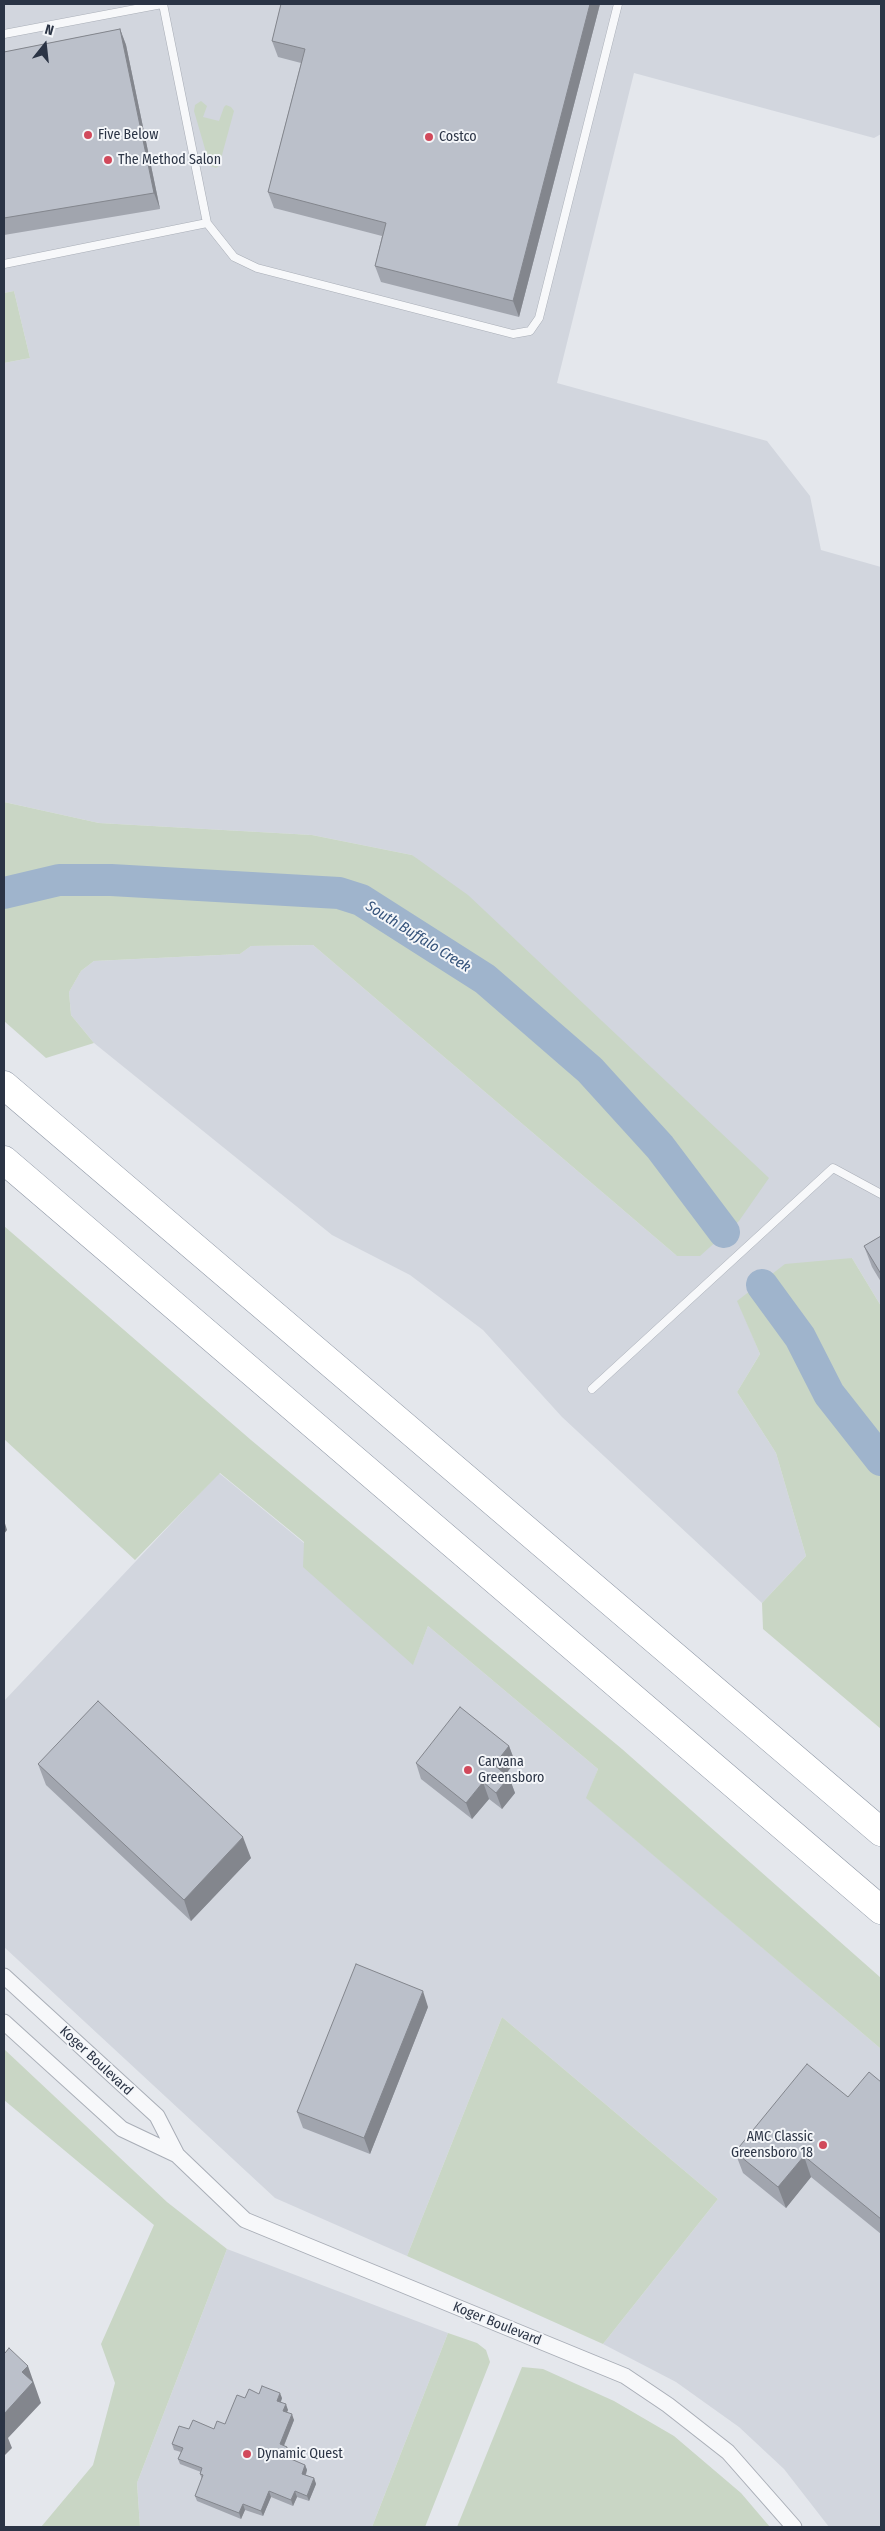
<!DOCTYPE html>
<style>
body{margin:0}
#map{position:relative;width:885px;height:2531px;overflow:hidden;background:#e4e7ec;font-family:"Fira Sans Condensed",sans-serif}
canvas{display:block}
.frame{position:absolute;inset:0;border:5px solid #2b3445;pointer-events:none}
.north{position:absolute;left:20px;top:20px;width:50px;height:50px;-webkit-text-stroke:4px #f4f6f9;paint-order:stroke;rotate:16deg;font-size:14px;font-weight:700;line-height:20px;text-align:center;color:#2b3445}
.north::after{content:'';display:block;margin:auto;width:18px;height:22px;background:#2b3445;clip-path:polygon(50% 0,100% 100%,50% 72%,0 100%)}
</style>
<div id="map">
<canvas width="885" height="2531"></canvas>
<div class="frame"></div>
<div class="north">N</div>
</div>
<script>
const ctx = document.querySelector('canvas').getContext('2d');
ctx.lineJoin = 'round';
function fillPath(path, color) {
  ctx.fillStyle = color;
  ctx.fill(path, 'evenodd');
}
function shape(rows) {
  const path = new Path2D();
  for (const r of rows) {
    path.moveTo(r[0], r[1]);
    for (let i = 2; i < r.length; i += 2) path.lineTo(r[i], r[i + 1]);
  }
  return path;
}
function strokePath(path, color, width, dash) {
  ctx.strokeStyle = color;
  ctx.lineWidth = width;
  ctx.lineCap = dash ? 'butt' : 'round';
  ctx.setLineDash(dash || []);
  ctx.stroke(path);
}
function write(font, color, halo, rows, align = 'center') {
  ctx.font = font + ' "Fira Sans Condensed",sans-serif';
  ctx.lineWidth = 4;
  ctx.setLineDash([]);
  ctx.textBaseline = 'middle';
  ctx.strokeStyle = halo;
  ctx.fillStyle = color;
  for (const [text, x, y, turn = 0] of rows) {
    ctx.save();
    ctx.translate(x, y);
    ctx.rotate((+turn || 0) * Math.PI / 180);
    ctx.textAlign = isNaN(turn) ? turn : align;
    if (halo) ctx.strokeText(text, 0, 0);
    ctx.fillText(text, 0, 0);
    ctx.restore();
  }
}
fillPath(shape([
 [4,4,881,4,881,134,874,138,634,73,557,383,767,441,810,496,821,550,881,567,881,1306,852,1258,738,1301,760,1354,737,1392,776,1453,806,1556,762,1603,562,1417,483,1330,410,1275,332,1235,94,1043,71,1015,69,992,81,971,94,961,240,954,251,946,313,945,677,1256,412,855,312,835,99,823,4,802,4,363,30,358,14,291,4,293],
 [219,1473,304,1543,413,1664,428,1626,598,1769,587,1798,881,2049,881,2527,829,2527,784,2469,739,2427,676,2382,603,2344,718,2199,502,2017,407,2256,275,2198,4,1947,4,1701],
 [227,2249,448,2333,372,2527,140,2527,137,2483]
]), '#d2d6de');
fillPath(shape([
 [201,101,207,106,203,117,219,121,224,107,226,105,231,107,234,111,219,166,216,168,210,166,194,111,195,105],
 [14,291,30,358,4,363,4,293],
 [4,802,99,823,312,835,412,855,468,895,769,1178,739,1221,700,1256,677,1256,313,945,251,946,240,954,94,961,81,971,69,992,71,1015,94,1043,46,1058,4,1021],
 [4,1226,251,1440,622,1749,881,1978,881,2049,586,1798,598,1769,428,1626,413,1665,303,1567,304,1542,220,1473,135,1560,4,1439],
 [852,1258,881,1306,881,1729,763,1629,762,1603,806,1556,776,1453,737,1392,760,1354,737,1301,785,1264],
 [502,2017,718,2199,603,2344,407,2256],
 [4,2049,167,2202,227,2249,137,2483,140,2527,41,2527,93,2465,115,2383,101,2344,154,2225,4,2100],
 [448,2333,477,2343,486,2350,490,2362,425,2527,372,2527],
 [522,2367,543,2369,614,2401,674,2436,741,2493,770,2527,457,2527]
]), '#c9d6c5');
strokePath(shape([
 [4,893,59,880,111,880,339,893,361,900,485,979,590,1070,660,1147,724,1232],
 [762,1285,800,1337,829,1394,881,1460]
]), '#9fb4cc', 32);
const lane = shape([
 [4,34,162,4],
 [207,223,234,257,257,268,513,334,530,331,539,318,618,4],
 [4,264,207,223,163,4],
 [592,1389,833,1168,881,1194]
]);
const street = shape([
 [4,1976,157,2116,177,2155,245,2220,625,2376,668,2405,728,2452,794,2527],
 [4,2022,122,2129,177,2155]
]);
const highway = shape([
 [4,1085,881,1832],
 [4,1160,881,1910]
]);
strokePath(lane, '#a9aeb7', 9);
strokePath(street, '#a9aeb7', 17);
strokePath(highway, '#8b94a3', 29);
strokePath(lane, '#f7f8fa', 8);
strokePath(street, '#f7f8fa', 15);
strokePath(highway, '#fff', 28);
fillPath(shape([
 [281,4,600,4,519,317,381,282,375,266,382,236,274,208,268,192,301,63,278,57,272,41],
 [120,29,126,45,160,209,4,235,4,52],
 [881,1236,881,1282,872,1267,864,1246],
 [509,1746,515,1762,506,1774,509,1777,515,1793,502,1809,489,1799,472,1819,421,1779,416,1763],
 [38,1764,251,1858,191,1921,46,1785],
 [428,2007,370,2154,303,2128,297,2112],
 [881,2082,881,2234,811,2177,786,2208,743,2173,735,2152],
 [245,2398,282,2398,281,2402,288,2410,287,2412,294,2420,284,2446,287,2447,289,2453,287,2457,305,2465,307,2470,306,2475,314,2478,316,2484,309,2501,297,2497,293,2506,271,2497,263,2516,245,2510,241,2519,197,2501,195,2496,202,2479,200,2474,201,2472,180,2464,178,2459,181,2452,174,2450,172,2444,189,2429,214,2429,225,2424]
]), '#a1a5ae');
fillPath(shape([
 [590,4,600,4,519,317,513,301],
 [120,29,126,45,160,209,154,193],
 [4,1520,7,1530,4,1534],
 [509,1746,515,1762,500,1781,494,1765],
 [509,1777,515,1793,502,1809,496,1793],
 [483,1782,489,1799,472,1819,466,1803],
 [243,1837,251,1858,191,1921,184,1900],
 [423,1991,428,2007,370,2154,364,2138],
 [804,2156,811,2177,786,2208,778,2187],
 [28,2366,41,2403,8,2438,12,2448,4,2456,4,2414,22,2372],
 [280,2393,282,2398,279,2406,277,2401],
 [286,2404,288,2410,285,2416,283,2411],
 [292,2414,294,2420,282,2450,280,2444],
 [287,2447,289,2453,286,2461,284,2456],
 [305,2465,307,2470,304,2479,302,2474],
 [314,2478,316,2484,309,2501,307,2496],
 [269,2491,271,2497,263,2516,261,2511],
 [295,2491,297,2497,293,2506,291,2500],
 [243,2504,245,2510,241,2519,239,2513]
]), '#83868d');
const building = shape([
 [281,4,590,4,513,301,375,266,386,223,268,192,305,49,272,41,281,4],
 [120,29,154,193,4,218,4,52,120,29],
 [881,1236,881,1274,864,1246,881,1236],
 [98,1701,243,1837,184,1900,38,1764,98,1701],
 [460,1707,509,1746,494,1765,509,1777,496,1793,483,1782,466,1803,416,1763,460,1707],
 [356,1964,423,1991,364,2138,297,2112,356,1964],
 [807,2064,848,2097,869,2072,881,2082,881,2219,804,2156,778,2187,735,2152,807,2064],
 [9,2348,28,2366,22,2372,33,2382,4,2414,4,2352,5,2353,9,2348],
 [262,2386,280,2393,277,2401,286,2404,283,2411,292,2414,280,2444,287,2447,284,2456,305,2465,302,2474,314,2478,307,2496,295,2491,291,2500,269,2491,261,2511,243,2504,239,2513,195,2496,203,2475,200,2474,202,2468,178,2459,183,2448,172,2444,179,2426,189,2429,193,2420,214,2429,217,2421,225,2424,237,2395,245,2398,249,2389,259,2394,262,2386]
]);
fillPath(building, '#bbc0ca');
strokePath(building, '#83868d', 1);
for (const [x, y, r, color] of [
 [88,135,5,"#d1495b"],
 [429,137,5,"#d1495b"],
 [108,160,5,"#d1495b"],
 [468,1770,5,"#d1495b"],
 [823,2145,5,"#d1495b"],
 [247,2454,5,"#d1495b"]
]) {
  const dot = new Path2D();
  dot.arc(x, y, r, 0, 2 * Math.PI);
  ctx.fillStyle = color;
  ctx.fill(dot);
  strokePath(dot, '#f4f6f9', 2);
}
write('14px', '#2b3445', '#f4f6f9', [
 ["Five Below",98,135],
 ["Costco",439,137],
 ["The Method Salon",118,160],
 ["Carvana",478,1762],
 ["Greensboro",478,1778],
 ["AMC Classic",813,2137,"right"],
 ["Greensboro 18",813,2153,"right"],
 ["Dynamic Quest",257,2454]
], 'left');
write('14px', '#2b3445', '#f4f6f9', [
 ["Koger Boulevard",96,2061,43],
 ["Koger Boulevard",497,2324,22]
]);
write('italic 15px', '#34527a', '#f4f6f9', [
 ["South Buffalo Creek",418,937,32]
]);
</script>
